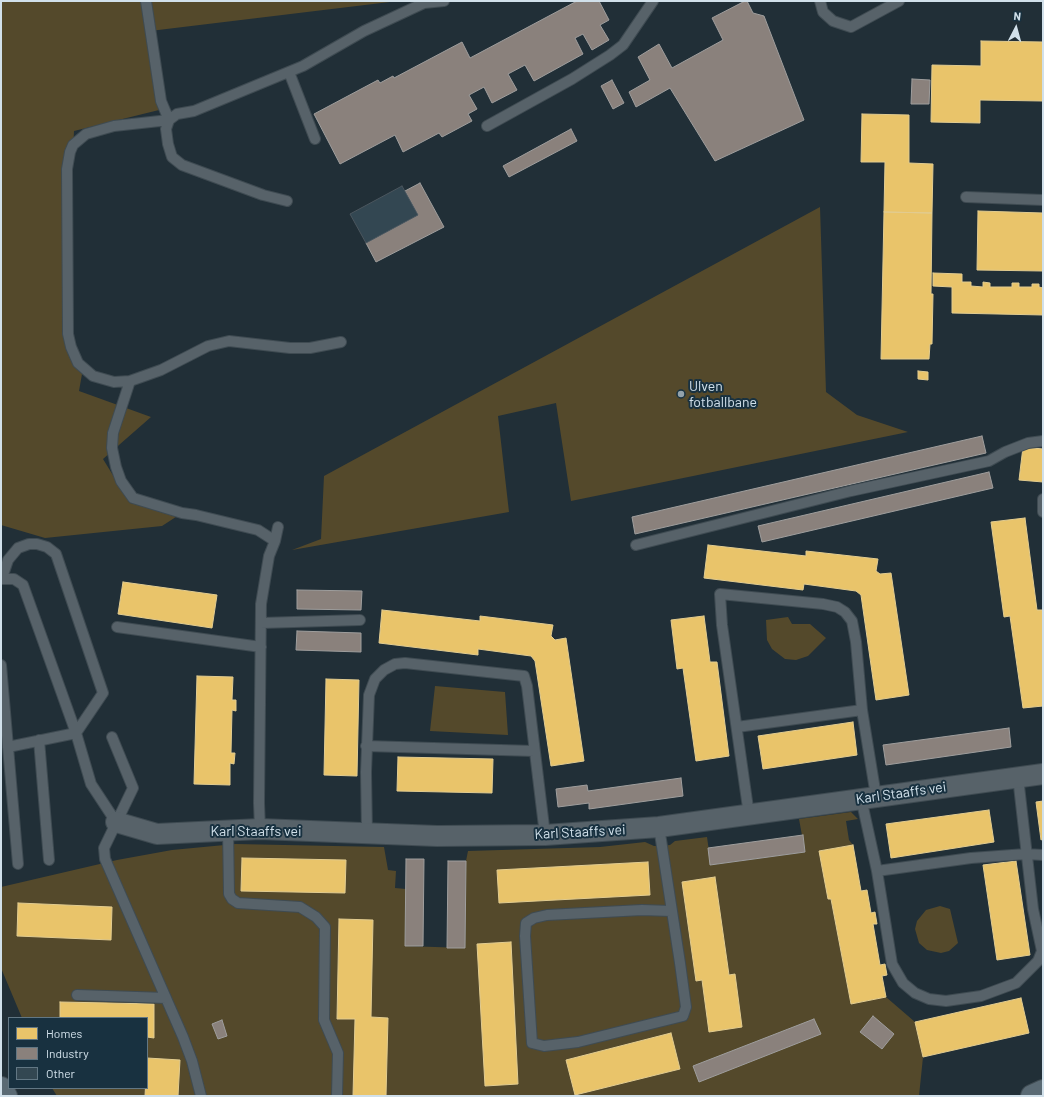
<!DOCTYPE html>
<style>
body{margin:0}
#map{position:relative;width:1044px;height:1097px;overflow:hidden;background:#212f37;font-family:Barlow,sans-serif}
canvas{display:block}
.frame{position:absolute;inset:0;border:2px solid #d1e0ea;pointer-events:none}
.legend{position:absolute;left:8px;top:1017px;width:140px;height:72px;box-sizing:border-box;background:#183140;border:1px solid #627784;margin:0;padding:5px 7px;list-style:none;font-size:12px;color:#d1e0ea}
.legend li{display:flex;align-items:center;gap:8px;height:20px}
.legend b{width:20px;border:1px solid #627784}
.north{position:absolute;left:996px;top:8px;width:40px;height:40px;-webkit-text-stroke:3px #183140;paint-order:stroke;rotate:6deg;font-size:11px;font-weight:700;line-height:16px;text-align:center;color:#d1e0ea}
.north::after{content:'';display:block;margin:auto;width:14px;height:18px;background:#d1e0ea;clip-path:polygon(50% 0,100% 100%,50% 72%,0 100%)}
</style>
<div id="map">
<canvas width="1044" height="1097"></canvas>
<div class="frame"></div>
<ul class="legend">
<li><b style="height:11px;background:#e9c46a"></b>Homes</li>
<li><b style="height:11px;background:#8a817c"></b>Industry</li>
<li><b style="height:11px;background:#334752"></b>Other</li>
</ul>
<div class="north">N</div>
</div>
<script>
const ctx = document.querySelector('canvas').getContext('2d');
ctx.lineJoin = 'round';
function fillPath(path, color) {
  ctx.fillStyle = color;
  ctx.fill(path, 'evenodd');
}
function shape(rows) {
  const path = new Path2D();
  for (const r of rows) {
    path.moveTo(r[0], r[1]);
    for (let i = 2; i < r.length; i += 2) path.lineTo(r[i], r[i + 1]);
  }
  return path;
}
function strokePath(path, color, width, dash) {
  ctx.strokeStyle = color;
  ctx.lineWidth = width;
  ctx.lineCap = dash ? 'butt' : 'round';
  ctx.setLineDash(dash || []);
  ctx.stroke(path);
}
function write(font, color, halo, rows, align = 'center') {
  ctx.font = font + ' Barlow,sans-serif';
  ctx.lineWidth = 4;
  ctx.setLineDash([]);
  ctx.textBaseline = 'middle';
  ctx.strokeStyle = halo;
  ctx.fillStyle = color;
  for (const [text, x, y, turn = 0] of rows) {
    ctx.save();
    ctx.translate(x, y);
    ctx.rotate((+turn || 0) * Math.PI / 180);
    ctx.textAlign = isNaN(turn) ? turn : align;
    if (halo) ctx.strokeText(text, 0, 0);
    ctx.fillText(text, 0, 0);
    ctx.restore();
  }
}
fillPath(shape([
 [1,1,398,1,150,31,159,110,74,131,64,332,82,374,79,391,151,417,103,459,130,503,182,513,162,526,45,538,1,525],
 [820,207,826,392,857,415,908,432,571,501,556,403,498,416,509,512,292,550,321,539,324,476],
 [788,617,792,624,810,624,826,638,808,656,796,660,785,659,772,649,767,640,766,620],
 [435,686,505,692,508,735,430,731],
 [851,812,858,819,846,821,849,840,853,845,820,851,831,899,851,1004,886,997,915,1022,923,1057,919,1096,57,1096,52,1088,147,1088,147,1018,22,1018,1,968,1,887,117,860,172,850,235,844,384,847,388,870,396,871,395,888,406,889,405,946,465,948,466,861,468,851,600,847,645,842,654,846,661,846,670,845,675,841,707,837,711,865,805,852,799,819],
 [940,906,950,909,958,943,949,951,941,953,927,950,919,943,915,929,917,921,926,910]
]), '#54492b');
const homes = shape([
 [981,41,1043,42,1043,101,980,100,980,123,931,122,932,65,981,66,981,41],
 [862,114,909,115,909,163,933,164,932,213,884,212,885,162,861,162,862,114],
 [978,211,1043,213,1043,271,977,270,978,211],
 [884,212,932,213,931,294,933,294,932,344,930,344,929,359,881,359,884,212],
 [933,273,962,274,962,282,971,282,971,286,983,287,983,282,990,283,990,287,1012,287,1012,283,1019,283,1019,287,1032,287,1032,284,1039,284,1039,287,1043,288,1043,315,952,313,952,287,933,286,933,273],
 [918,371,928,372,928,380,918,379,918,371],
 [1023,447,1043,449,1043,482,1019,480,1023,447],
 [1025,518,1037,610,1043,610,1043,706,1023,708,1010,616,1004,617,991,522,1025,518],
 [708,545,806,556,806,551,878,559,876,571,880,574,891,573,909,695,876,700,861,595,856,591,804,584,803,590,704,578,708,545],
 [123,582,217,595,212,628,118,614,123,582],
 [382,610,480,621,480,616,553,625,551,636,555,640,566,638,584,761,551,766,535,661,531,656,478,649,478,655,379,643,382,610],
 [704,616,710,662,717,662,729,756,696,761,683,668,677,669,671,620,704,616],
 [197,676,233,677,232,700,236,700,236,711,232,710,231,753,235,753,234,764,230,763,230,785,194,784,197,676],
 [326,679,359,680,357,776,324,775,326,679],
 [853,722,857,755,763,769,758,736,853,722],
 [398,757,493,759,492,793,397,791,398,757],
 [1043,801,1043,839,1041,840,1036,802,1043,801],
 [989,810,994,842,891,858,886,824,989,810],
 [853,845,861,891,867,890,871,913,875,912,877,924,873,924,880,965,885,964,887,975,882,976,886,997,851,1004,831,899,828,899,819,851,853,845],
 [242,858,346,860,345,893,241,891,242,858],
 [1016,861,1030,955,997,960,983,865,1016,861],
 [648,862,650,895,499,903,497,870,648,862],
 [715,877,729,975,735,974,742,1027,709,1032,702,980,696,981,682,882,715,877],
 [18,903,112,907,111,940,17,936,18,903],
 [339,919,373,920,371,1017,388,1018,386,1096,353,1096,355,1019,337,1019,339,919],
 [511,942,518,1084,485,1086,477,944,511,942],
 [1021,998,1029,1033,923,1057,915,1022,1021,998],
 [60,1002,154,1004,154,1038,147,1037,147,1018,60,1018,60,1002],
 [671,1033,680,1069,575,1095,566,1060,671,1033],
 [147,1058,180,1060,178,1096,145,1096,147,1058]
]);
fillPath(homes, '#e9c46a');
strokePath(homes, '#e2cc90', 1);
const industry = shape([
 [577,1,599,1,609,20,600,25,609,40,592,50,583,34,575,38,583,54,534,81,525,65,508,74,517,90,492,103,484,87,469,95,477,109,468,114,472,121,442,137,439,133,403,152,395,135,340,164,314,114,378,80,380,83,393,76,394,78,462,42,470,58,577,1],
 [745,1,747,1,753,13,764,16,804,120,715,161,670,88,636,107,629,92,650,80,638,57,659,44,672,68,723,40,712,18,745,1],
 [912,79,930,80,929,104,911,104,912,79],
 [612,80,624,103,613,109,601,86,612,80],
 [571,129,577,141,509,177,503,166,571,129],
 [420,183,444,227,376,262,366,243,418,215,405,191,420,183],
 [982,436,986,453,635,534,632,517,982,436],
 [989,472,993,488,762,542,758,526,989,472],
 [297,590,362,591,361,610,297,609,297,590],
 [297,631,361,633,361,652,296,650,297,631],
 [1009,728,1011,747,886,765,883,745,1009,728],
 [681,778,683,796,589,809,589,803,558,807,556,789,587,785,588,791,681,778],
 [803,835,805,852,710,865,708,848,803,835],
 [406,859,424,859,423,946,405,946,406,859],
 [448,861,466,861,465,948,447,948,448,861],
 [873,1016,894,1034,882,1049,860,1032,873,1016],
 [814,1019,821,1034,699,1082,693,1066,814,1019],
 [222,1020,227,1036,218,1039,212,1024,222,1020]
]);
fillPath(industry, '#8a817c');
strokePath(industry, '#9f9e9d', 1);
const building = shape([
 [402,186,418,215,366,243,350,214,402,186]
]);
fillPath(building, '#334752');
strokePath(building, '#4b565e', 1);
const service = shape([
 [820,1,823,12,833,21,851,27,899,1],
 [289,72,315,139],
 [487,126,572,79,610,55,623,45,653,1],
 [966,197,1043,200],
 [287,201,263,195,182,165,172,157,168,144,166,129,169,120,177,114,194,111,303,66,364,31,424,3,444,1],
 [130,381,114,382,93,376,78,363,71,347,68,334,67,169,70,152,73,145,86,134,114,126,169,120,161,101,146,1],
 [1043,499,1043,512],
 [275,541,258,530,196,515,182,513,133,498,121,481,116,467,112,448,113,433,130,381,161,370,208,346,229,341,290,348,310,348,341,342],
 [636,545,851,491,989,461,1005,452,1028,443,1043,441],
 [2,578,8,560,18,548,29,544,37,544,47,547,56,554,103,693,76,733,8,747],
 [1,579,14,579,23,585,76,733,91,784,116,822],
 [261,623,360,620],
 [117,627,261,647],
 [1,665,18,864],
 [737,727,862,710],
 [112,737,133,788,104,848,105,859,183,1037,192,1061,201,1096],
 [39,740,49,860],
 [366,746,534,751],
 [861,798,877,871,892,964,903,983,915,993,929,999,946,1001,981,996,1016,983,1038,961,1042,951,1033,909,1018,777],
 [749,815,722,625,720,594,823,604,837,607,845,612,852,621,856,642,862,710,876,796],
 [659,827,680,963,686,1007,683,1016,578,1042,544,1046,532,1043,525,936,526,923,534,918,547,915,642,910,671,911],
 [228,829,229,894,232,899,238,903,300,907,316,917,325,927,324,1020,338,1053,337,1096],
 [260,829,259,803,261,604,269,556,275,541,278,527],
 [367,834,366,772,369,695,375,679,384,670,395,664,405,663,524,676,527,686,545,835],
 [877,871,971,858,1026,854,1043,855],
 [77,995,166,998]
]);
const minor = shape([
 [116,822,157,834,260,829,437,836,545,835,659,827,1043,774]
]);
const trunk = shape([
 [1,1088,6,1096],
 [1032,1096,1043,1091]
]);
strokePath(service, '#3f4b52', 12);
strokePath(minor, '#3f4b52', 22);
strokePath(trunk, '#3f4b52', 24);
strokePath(service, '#576269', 10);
strokePath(minor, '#576269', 20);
strokePath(trunk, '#5a6a74', 22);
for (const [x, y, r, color] of [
 [681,394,4,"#93a2ab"]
]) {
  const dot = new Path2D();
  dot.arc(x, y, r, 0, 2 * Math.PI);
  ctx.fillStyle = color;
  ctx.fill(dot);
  strokePath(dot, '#183140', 1.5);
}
write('14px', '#d1e0ea', '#183140', [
 ["Ulven",689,386],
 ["fotballbane",689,402]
], 'left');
write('14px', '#d1e0ea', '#183140', [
 ["Karl Staaffs vei",901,793,-8],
 ["Karl Staaffs vei",256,831],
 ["Karl Staaffs vei",580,832,-3]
]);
</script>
